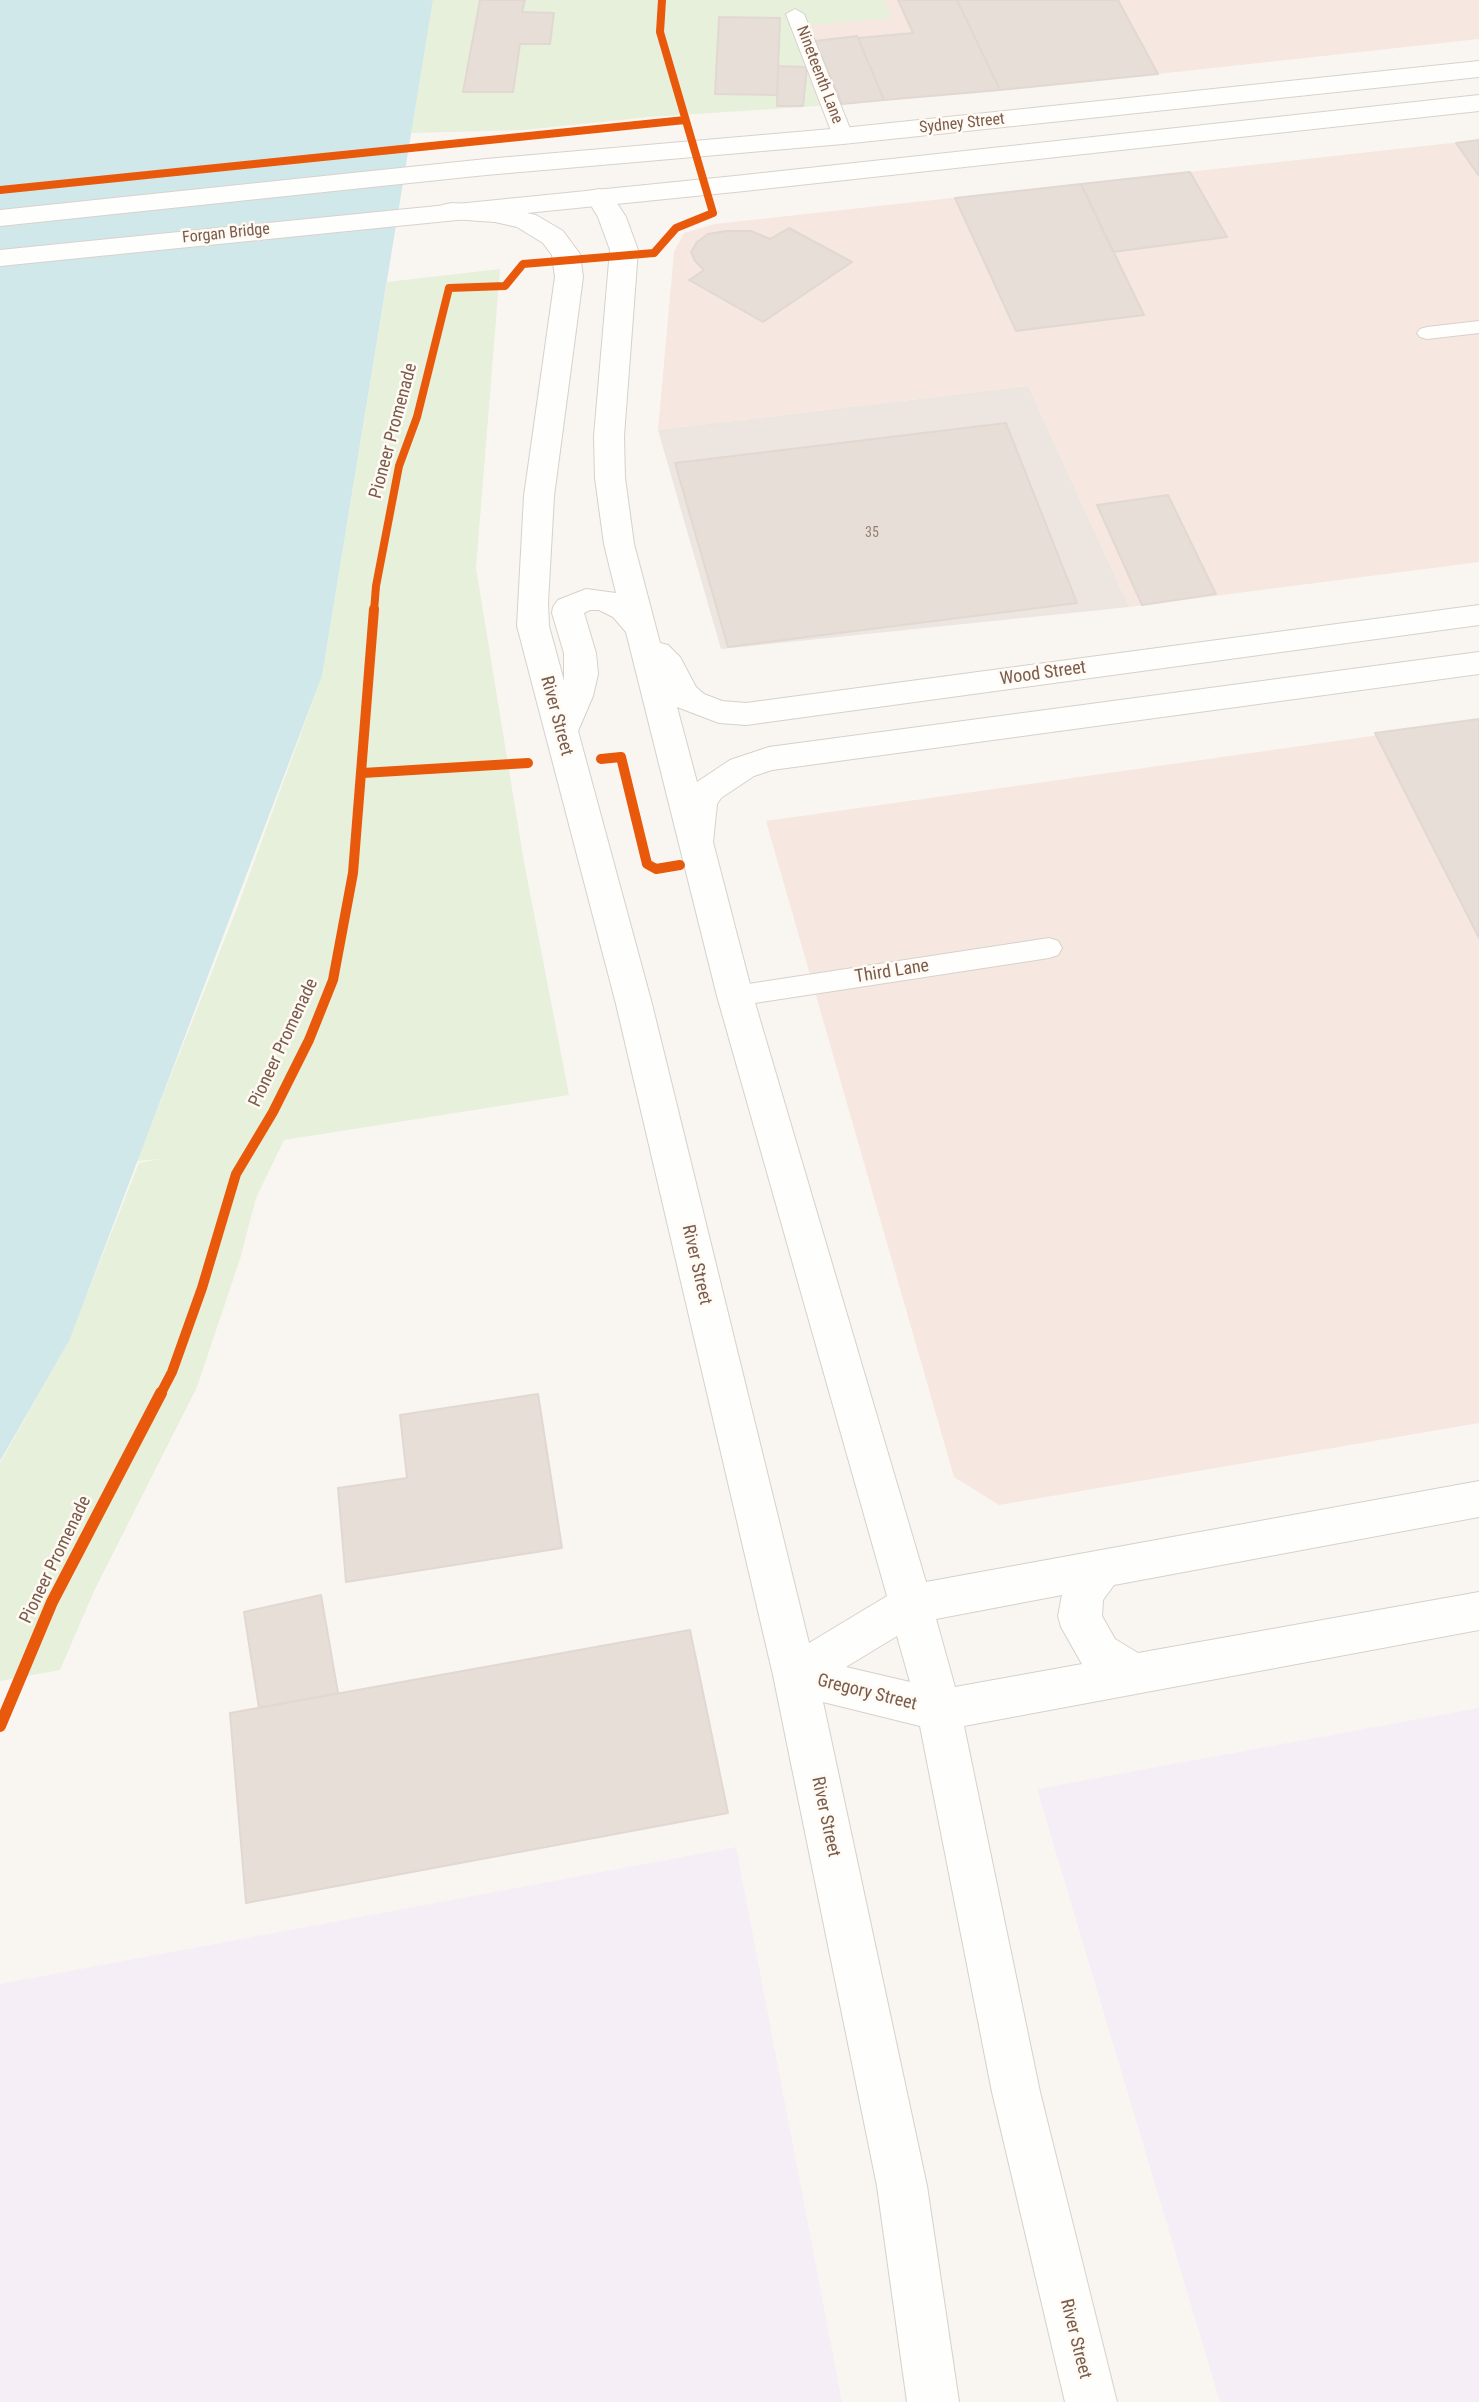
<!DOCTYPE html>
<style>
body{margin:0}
canvas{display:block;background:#f9f5f0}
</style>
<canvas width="1479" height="2402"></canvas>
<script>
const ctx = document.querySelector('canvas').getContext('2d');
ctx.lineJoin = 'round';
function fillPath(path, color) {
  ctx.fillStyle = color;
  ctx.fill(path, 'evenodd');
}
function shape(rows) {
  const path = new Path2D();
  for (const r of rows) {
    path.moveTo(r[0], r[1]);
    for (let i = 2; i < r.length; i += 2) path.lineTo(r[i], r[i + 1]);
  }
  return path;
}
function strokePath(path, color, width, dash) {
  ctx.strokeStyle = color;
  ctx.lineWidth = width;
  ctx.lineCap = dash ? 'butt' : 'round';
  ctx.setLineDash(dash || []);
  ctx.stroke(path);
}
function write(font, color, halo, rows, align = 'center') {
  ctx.font = font + ' "Roboto Condensed",sans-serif';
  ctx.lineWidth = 5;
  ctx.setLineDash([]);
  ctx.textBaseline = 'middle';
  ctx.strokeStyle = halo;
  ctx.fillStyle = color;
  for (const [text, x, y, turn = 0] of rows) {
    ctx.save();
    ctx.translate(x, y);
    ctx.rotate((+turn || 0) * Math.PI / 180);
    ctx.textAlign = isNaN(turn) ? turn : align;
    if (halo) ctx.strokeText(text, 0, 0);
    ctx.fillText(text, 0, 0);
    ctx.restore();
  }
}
fillPath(shape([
 [884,0,1479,0,1479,39,1158,74,819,106,790,27,891,18],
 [1479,140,1479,562,1129,607,1028,386,658,430,674,252,684,233,715,224],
 [1479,721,1479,1423,999,1505,954,1477,766,821]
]), '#f6e8e1');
fillPath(shape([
 [1028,386,1129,607,721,649,658,430]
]), '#ede5e0');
fillPath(shape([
 [1479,1708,1479,2402,1220,2402,1037,1789],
 [736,1847,842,2402,0,2402,0,1984]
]), '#f6eef6');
fillPath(shape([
 [433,0,884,0,892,18,791,27,819,106,649,117,524,130,411,133],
 [500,269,476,568,524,862,569,1095,284,1140,256,1198,240,1259,197,1387,94,1591,60,1670,0,1681,0,1463,68,1342,139,1163,161,1159,137,1161,239,903,322,676,387,282]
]), '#e7f0db');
fillPath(shape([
 [0,0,433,0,322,676,69,1341,0,1461]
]), '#d0e8ea');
const building = shape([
 [480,0,525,0,522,12,554,13,550,44,520,44,513,92,463,92,480,0],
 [898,0,957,0,1000,90,884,100,858,38,913,33,898,0],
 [957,0,1118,0,1158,74,1000,90,957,0],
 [719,17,780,18,777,95,715,94,719,17],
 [857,36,884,100,842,104,815,41,857,36],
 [778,66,807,67,803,106,777,106,778,66],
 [1479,140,1479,176,1456,143,1479,140],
 [1190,172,1227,237,1113,252,1081,184,1190,172],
 [1081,184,1144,315,1016,331,955,198,1081,184],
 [789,228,852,262,763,322,689,280,704,270,695,261,691,252,697,242,708,234,726,231,751,231,770,239,789,228],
 [1006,423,1077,603,728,647,675,463,1006,423],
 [1168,495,1216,594,1142,605,1097,505,1168,495],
 [1479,719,1479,938,1375,733,1479,719],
 [538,1394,562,1548,346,1582,338,1488,407,1478,400,1415,538,1394],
 [321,1595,338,1693,259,1708,244,1612,321,1595],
 [690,1630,728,1813,246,1903,230,1713,690,1630]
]);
fillPath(building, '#e6ded7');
strokePath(building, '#e2d8d2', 2);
const service = shape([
 [795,9,804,14,853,136,850,140,836,140,833,136,786,14,795,9],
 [1479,321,1479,333,1427,339,1420,337,1417,333,1420,329,1427,327,1479,321],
 [1049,938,1058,941,1062,948,1058,955,1049,958,735,1006,726,1003,722,996,726,989,735,986,1049,938]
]);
const tertiary = shape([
 [599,189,609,191,626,217,638,250,624,436,625,478,634,544,660,643,668,645,680,657,696,687,704,694,722,701,746,703,1479,605,1479,625,746,725,719,723,677,707,697,782,730,760,769,747,1479,652,1479,674,772,770,754,776,721,798,717,804,713,842,753,996,926,1582,1479,1481,1479,1517,1114,1585,1103,1600,1102,1616,1115,1639,1138,1653,1479,1592,1479,1630,964,1726,1040,2092,1117,2402,1065,2402,992,2092,920,1726,823,1702,927,2186,959,2402,907,2402,877,2186,773,1675,616,1004,517,626,524,496,555,277,552,255,543,243,517,227,495,222,452,219,442,217,438,211,442,205,452,203,495,206,536,215,563,231,580,254,583,277,554,496,548,603,549,626,564,681,564,653,552,613,553,607,558,600,586,589,616,593,604,544,595,478,594,436,610,250,598,217,586,197,589,191,599,189],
 [590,610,599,610,613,617,626,632,717,996,887,1596,809,1643,652,1004,578,731,593,696,598,674,596,653,584,613,590,610],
 [1062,1595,1058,1616,1061,1627,1082,1664,955,1687,936,1619,1062,1595],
 [897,1636,910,1682,846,1667,897,1636]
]);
const secondary = shape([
 [1479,61,1479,77,843,144,486,175,0,226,0,210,486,159,843,128,1479,61],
 [1479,95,1479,111,735,192,0,266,0,250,735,176,1479,95]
]);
strokePath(service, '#d7d1cb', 2);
strokePath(tertiary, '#d7d1cb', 2);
strokePath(secondary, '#d9d2cb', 2);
fillPath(service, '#fefefd');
fillPath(tertiary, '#fefefd');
fillPath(secondary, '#fefefd');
strokePath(shape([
 [0,190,685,120],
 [374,611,376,586,399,466,417,417,449,288,505,286,523,264,654,253,676,228,713,213,660,32,662,0]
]), '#e8590c', 8);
strokePath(shape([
 [601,759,621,757,647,864,656,869,680,865],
 [363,773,528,763],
 [160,1395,172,1372,202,1288,236,1174,273,1112,309,1040,333,980,353,873,374,609]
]), '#e8590c', 10);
strokePath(shape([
 [0,1726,52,1602,161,1393]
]), '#e8590c', 12);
write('14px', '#977e72', null, [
 ["35",872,533]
]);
write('16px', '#7a5c4d', '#fffaf3', [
 ["Nineteenth Lane",819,75,69],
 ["Sydney Street",962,124,-6],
 ["Forgan Bridge",226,234,-6]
]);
write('18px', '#7a5c4d', '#fffaf3', [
 ["Pioneer Promenade",394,431,-75],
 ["Wood Street",1043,674,-8],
 ["River Street",556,716,75],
 ["Third Lane",892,972,-9],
 ["Pioneer Promenade",284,1043,-65],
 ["River Street",696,1265,77],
 ["Pioneer Promenade",56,1560,-64],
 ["Gregory Street",867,1693,14],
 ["River Street",825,1817,78],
 ["River Street",1075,2339,76]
]);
</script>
